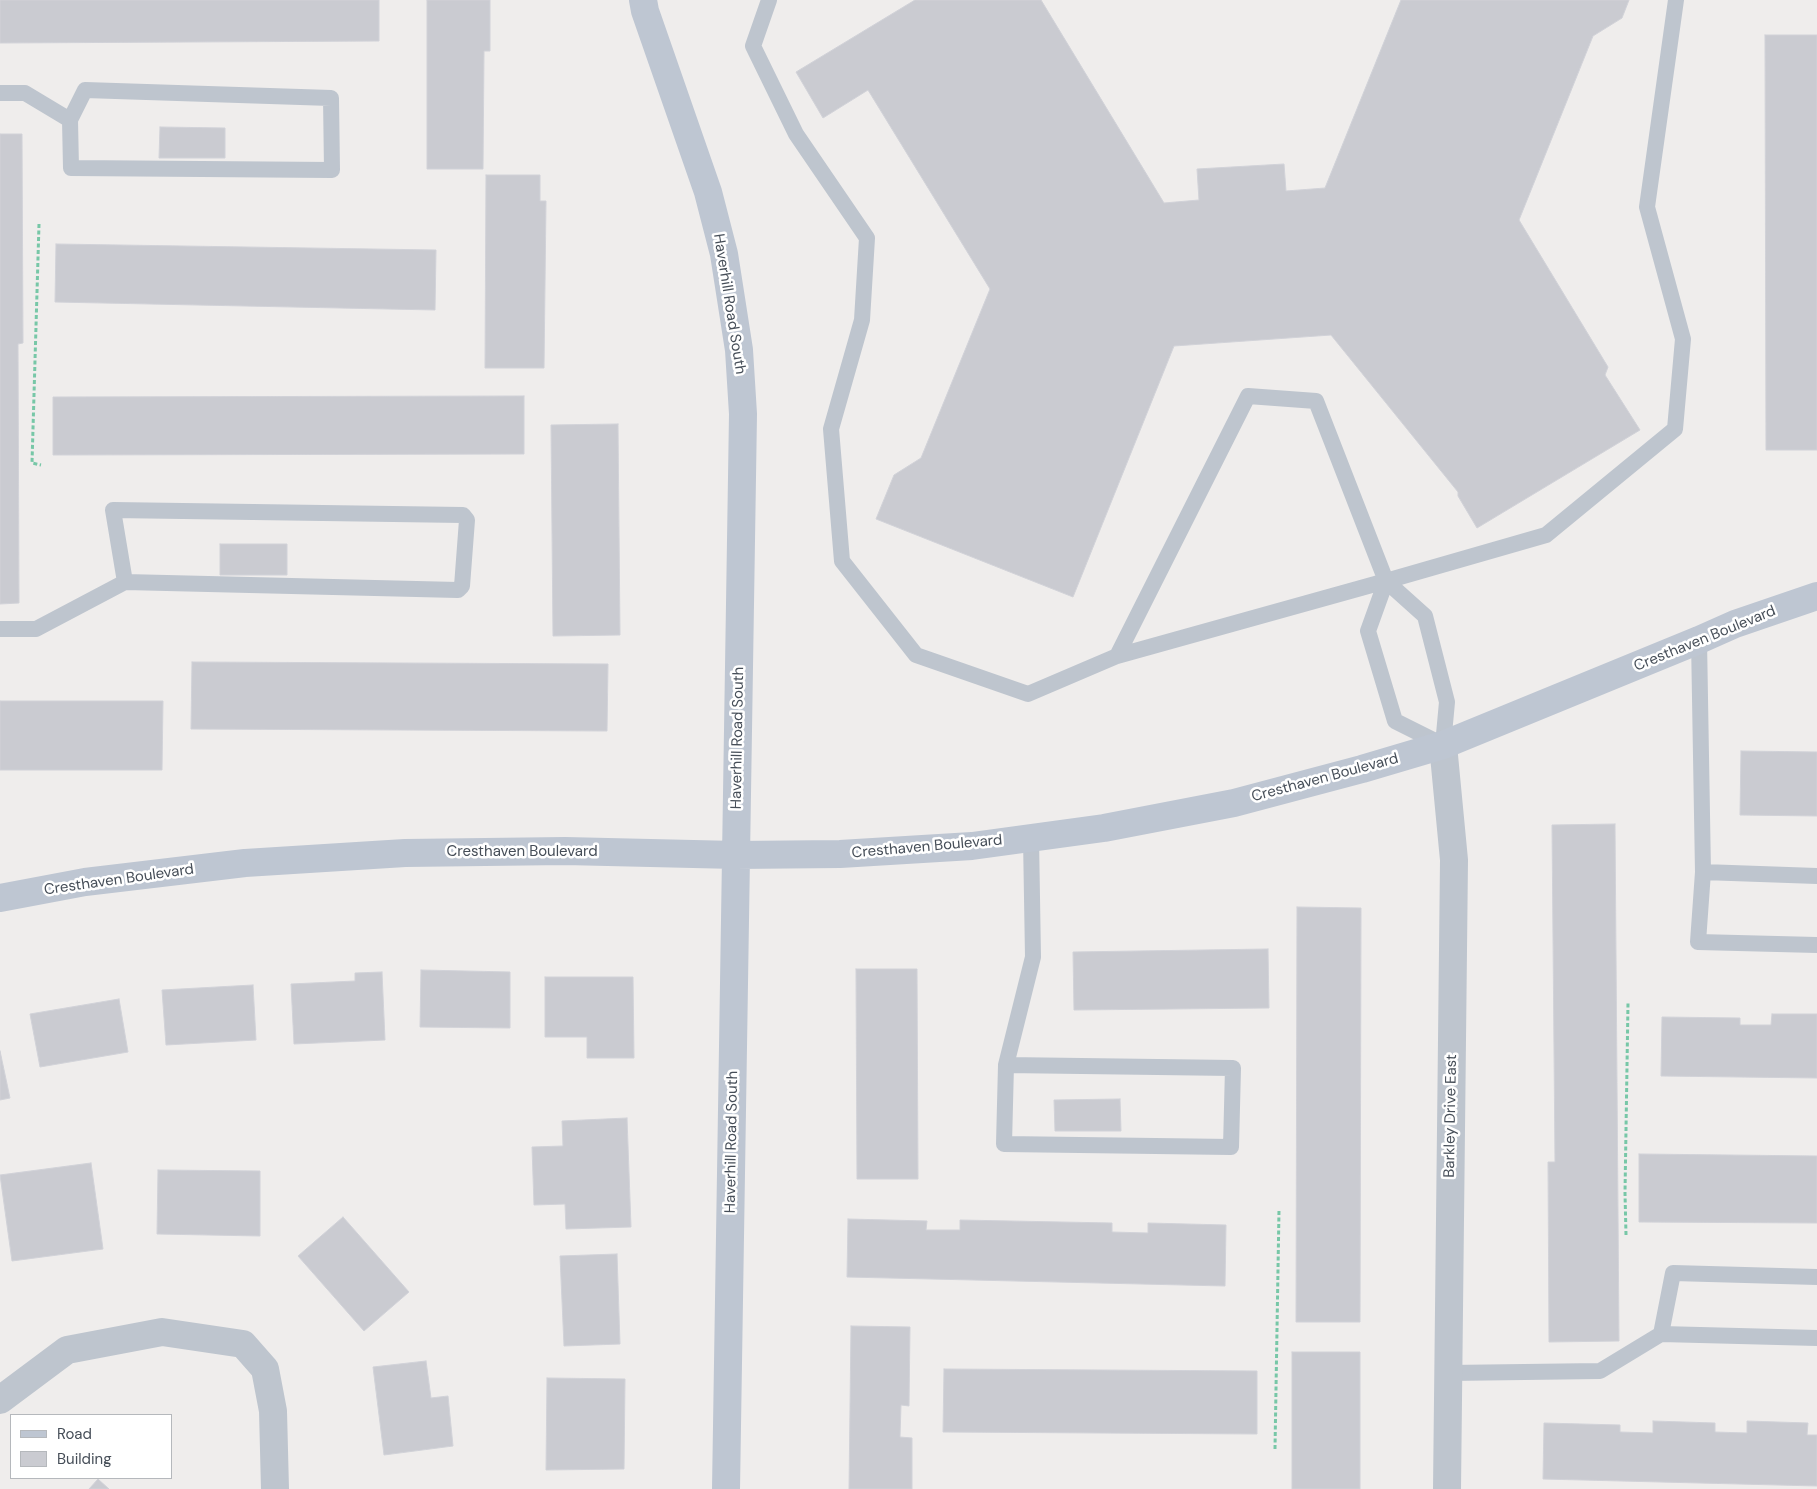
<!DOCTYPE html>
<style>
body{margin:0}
#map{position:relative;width:1817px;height:1489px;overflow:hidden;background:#efedec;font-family:"DM Sans",sans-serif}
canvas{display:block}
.legend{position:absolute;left:10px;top:1414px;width:162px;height:65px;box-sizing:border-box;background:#fff;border:1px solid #b5b8bc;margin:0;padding:6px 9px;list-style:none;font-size:15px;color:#464e58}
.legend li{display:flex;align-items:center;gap:10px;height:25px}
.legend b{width:25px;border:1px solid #b5b8bc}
</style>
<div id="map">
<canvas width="1817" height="1489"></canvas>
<ul class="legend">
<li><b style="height:6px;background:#bec6d2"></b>Road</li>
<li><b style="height:14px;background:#cacbd1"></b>Building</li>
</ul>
</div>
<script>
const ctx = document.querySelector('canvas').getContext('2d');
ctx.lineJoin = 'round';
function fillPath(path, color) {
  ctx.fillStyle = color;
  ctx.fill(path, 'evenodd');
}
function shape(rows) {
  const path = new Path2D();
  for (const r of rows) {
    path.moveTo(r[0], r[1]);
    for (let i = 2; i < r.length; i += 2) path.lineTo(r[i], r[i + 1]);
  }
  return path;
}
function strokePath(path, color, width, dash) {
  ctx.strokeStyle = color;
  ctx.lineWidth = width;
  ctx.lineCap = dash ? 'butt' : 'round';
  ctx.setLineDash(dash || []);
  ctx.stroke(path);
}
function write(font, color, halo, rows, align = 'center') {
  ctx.font = font + ' "DM Sans",sans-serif';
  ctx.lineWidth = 5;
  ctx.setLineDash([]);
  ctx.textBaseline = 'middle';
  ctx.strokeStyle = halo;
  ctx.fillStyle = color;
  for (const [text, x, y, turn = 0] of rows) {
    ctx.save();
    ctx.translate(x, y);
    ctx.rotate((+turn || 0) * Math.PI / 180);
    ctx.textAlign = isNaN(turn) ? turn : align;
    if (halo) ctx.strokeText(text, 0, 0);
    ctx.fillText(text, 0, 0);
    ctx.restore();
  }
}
const building = shape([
 [0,0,379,0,379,41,0,43,0,0],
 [427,0,490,0,490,51,484,51,483,169,427,169,427,0],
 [915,0,1041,0,1164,203,1199,200,1197,169,1284,164,1286,191,1325,188,1401,0,1629,0,1622,18,1593,36,1519,220,1608,367,1605,375,1640,430,1477,528,1458,496,1458,492,1331,335,1174,346,1073,597,876,519,894,475,921,458,990,289,868,90,823,118,796,72,915,0],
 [1765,35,1817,35,1817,450,1766,450,1765,35],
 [160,127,225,128,225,158,159,158,160,127],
 [0,134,22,134,23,343,18,344,19,603,0,604,0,134],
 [486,175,540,175,540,201,546,201,544,368,485,368,486,175],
 [56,244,436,250,435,310,55,302,56,244],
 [524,396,524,454,53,455,53,397,524,396],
 [618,424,620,635,553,636,551,425,618,424],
 [220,544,287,544,287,575,220,575,220,544],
 [192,662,608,664,607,731,191,729,192,662],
 [0,701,163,701,162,770,0,770,0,701],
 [1741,751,1817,752,1817,816,1740,815,1741,751],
 [1615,824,1619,1341,1549,1342,1548,1162,1555,1162,1552,825,1615,824],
 [1297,907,1361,908,1360,1322,1296,1322,1297,907],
 [1268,949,1269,1008,1074,1010,1073,952,1268,949],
 [856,969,917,969,918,1179,857,1179,856,969],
 [421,970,510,972,510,1028,420,1027,421,970],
 [382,972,385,1040,294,1044,291,984,355,981,355,973,382,972],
 [545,977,633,977,634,1058,587,1058,587,1037,545,1037,545,977],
 [253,985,256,1040,166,1045,162,990,253,985],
 [119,999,128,1052,40,1067,30,1014,119,999],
 [1772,1014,1817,1014,1817,1078,1661,1076,1662,1017,1740,1018,1740,1025,1771,1025,1772,1014],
 [0,1051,10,1098,0,1100,0,1051],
 [1120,1099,1121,1131,1055,1131,1054,1100,1120,1099],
 [627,1118,631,1227,566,1229,565,1204,534,1205,532,1147,563,1146,562,1121,627,1118],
 [1639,1154,1817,1156,1817,1223,1639,1222,1639,1154],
 [91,1163,103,1249,12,1261,0,1175,91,1163],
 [158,1170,260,1171,260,1236,157,1234,158,1170],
 [343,1217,409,1292,364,1331,298,1256,343,1217],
 [848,1219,927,1221,926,1230,960,1230,960,1220,1112,1223,1112,1232,1148,1233,1148,1223,1226,1225,1225,1286,847,1277,848,1219],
 [617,1254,620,1344,564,1346,560,1256,617,1254],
 [851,1326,910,1327,909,1406,901,1405,900,1437,912,1438,912,1489,849,1489,851,1326],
 [1292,1352,1360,1352,1360,1489,1292,1489,1292,1352],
 [426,1361,431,1398,448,1396,453,1446,384,1455,373,1367,426,1361],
 [944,1369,1257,1371,1257,1434,943,1432,944,1369],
 [547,1378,625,1379,624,1469,546,1470,547,1378],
 [1653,1421,1715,1423,1715,1432,1747,1433,1747,1421,1808,1423,1807,1435,1817,1435,1817,1486,1543,1479,1544,1423,1620,1425,1620,1432,1653,1433,1653,1421],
 [98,1479,109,1489,89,1489,98,1479]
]);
fillPath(building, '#cacbd1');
strokePath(building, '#d1d2d8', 1);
strokePath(shape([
 [39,224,32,463,41,465],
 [1626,1235,1625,1193,1628,1003],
 [1275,1449,1279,1210]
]), '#77c7a7', 3, [4, 2.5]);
strokePath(shape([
 [769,0,753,46,796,134,867,238,862,320,831,429,842,561,916,655,1028,694,1117,656],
 [85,90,331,98,332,170,71,168,70,120,85,90],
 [0,93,25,93,70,120],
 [1386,581,1368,631,1395,721,1443,745,1447,702,1425,616,1386,581,1316,401,1248,396,1117,656,1386,581,1546,535,1675,429,1683,339,1647,207,1676,0],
 [0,629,36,629,125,582,458,590,462,586,467,520,463,515,113,510,125,582],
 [1699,640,1703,872,1698,942,1817,945],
 [1703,872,1817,876],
 [1006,1065,1233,1068,1231,1147,1004,1144,1006,1065,1033,957,1031,838],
 [1661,1334,1673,1273,1817,1277],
 [1449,1373,1600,1371,1661,1334,1817,1338]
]), '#bec5ce', 16);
strokePath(shape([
 [1443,745,1454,860,1447,1489],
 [0,1400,67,1350,162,1332,243,1344,265,1369,273,1411,275,1489]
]), '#bec5ce', 28);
strokePath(shape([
 [643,0,645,11,708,192,724,254,739,350,743,414,726,1489],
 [0,898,85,882,245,863,405,853,565,851,736,855,840,854,972,846,1104,828,1234,803,1362,769,1443,745,1699,640,1735,624,1817,596]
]), '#bec6d2', 28);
write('15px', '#464e58', '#fff', [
 ["Haverhill Road South",729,304,81],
 ["Cresthaven Boulevard",1705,639,-22],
 ["Haverhill Road South",738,738,-89],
 ["Cresthaven Boulevard",1325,778,-15],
 ["Cresthaven Boulevard",927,847,-5],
 ["Cresthaven Boulevard",522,852],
 ["Cresthaven Boulevard",119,880,-8],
 ["Barkley Drive East",1451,1116,-89],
 ["Haverhill Road South",732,1142,-89]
]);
</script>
